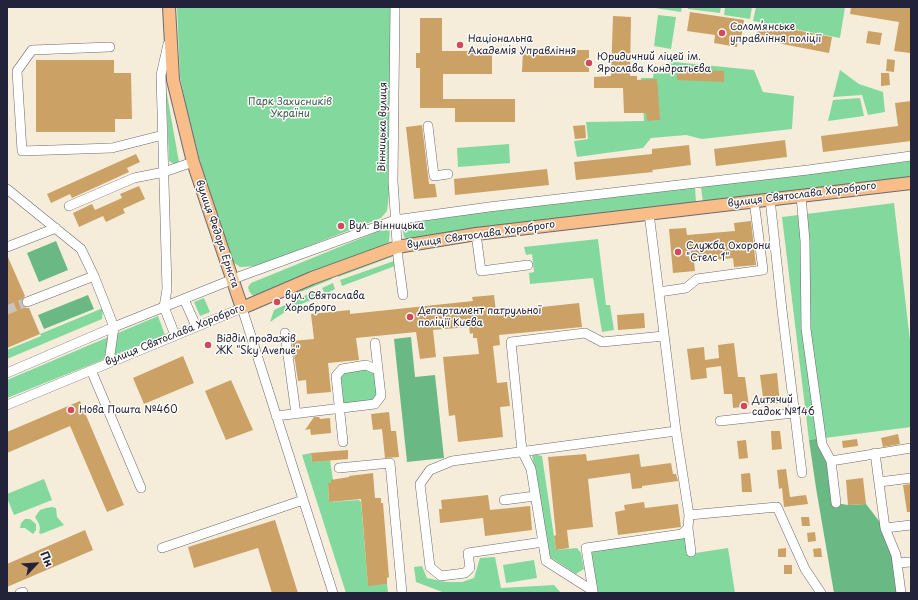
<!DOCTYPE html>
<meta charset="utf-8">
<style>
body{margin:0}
#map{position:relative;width:918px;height:600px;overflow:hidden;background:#f5edd9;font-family:"Playpen Sans",sans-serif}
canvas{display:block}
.frame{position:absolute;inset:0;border:8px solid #22223b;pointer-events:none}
.north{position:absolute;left:16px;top:544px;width:40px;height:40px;-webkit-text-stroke:3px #fdfcf7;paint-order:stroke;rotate:65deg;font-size:11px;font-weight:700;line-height:16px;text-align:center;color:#22223b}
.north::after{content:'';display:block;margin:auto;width:14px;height:18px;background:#22223b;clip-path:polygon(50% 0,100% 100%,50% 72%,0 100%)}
</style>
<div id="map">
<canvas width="918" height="600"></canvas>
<div class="frame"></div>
<div class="north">Пн</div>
</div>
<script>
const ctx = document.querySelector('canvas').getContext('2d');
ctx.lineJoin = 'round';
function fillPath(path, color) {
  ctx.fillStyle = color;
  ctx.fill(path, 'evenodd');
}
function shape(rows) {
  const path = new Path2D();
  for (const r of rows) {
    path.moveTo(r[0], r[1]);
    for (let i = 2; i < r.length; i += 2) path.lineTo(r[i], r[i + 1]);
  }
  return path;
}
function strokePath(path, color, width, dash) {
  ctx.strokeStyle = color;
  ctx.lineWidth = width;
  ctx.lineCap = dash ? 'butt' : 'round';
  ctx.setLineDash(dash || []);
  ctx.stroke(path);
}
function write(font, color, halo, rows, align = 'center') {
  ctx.font = font + ' "Playpen Sans",sans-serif';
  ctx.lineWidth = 3;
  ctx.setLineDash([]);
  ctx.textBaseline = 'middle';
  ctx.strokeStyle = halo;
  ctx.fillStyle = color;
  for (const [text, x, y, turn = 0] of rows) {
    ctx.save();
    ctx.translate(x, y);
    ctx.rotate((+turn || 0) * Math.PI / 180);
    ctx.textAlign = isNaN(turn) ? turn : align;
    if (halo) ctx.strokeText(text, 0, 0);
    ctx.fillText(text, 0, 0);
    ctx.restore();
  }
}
fillPath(shape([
 [177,7,392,7,392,62,389,195,387,211,381,218,257,266,240,267,233,262,203,173,187,111,180,77],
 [649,7,682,7,681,12],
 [688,7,721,7,720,13,688,9],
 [725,7,752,7,750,19,724,15],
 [756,7,845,7,840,38,753,21],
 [658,15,676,17,671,49,654,46],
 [674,62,754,70,763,92,794,96,792,129,702,139,686,135,651,138,643,148,577,157,574,141,588,139,586,122,644,121,641,78,653,78,654,67],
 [840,70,859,84,883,92,885,112,868,115,862,95,833,97],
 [166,89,179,162,174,164,169,161],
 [860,98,864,116,828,121,833,100],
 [509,144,510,163,458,167,457,148],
 [911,161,911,177,703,203,701,187],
 [695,187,696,203,409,240,404,237,402,227,407,223,488,211],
 [894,203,911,349,911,427,809,440,782,217],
 [390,228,389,242,385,246,256,296,252,295,249,291,248,287,251,283,327,252,379,231],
 [598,239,606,305,610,305,614,330,602,332,593,278,530,284,529,273,534,272,532,254,526,255,524,247],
 [394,251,394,256,338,277,337,272],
 [394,261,395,266,342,286,340,280],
 [330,274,332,279,293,295,291,290],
 [333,283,335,289,325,294,322,288],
 [317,290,320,296,288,310,270,322,274,310],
 [204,298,210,312,200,316,194,302],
 [103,308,102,319,7,359,7,350,41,336,40,334],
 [158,316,165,335,7,398,7,380],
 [366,369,374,373,377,394,373,400,345,404,342,400,340,378,345,372],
 [311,453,312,462,330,460,333,480,331,483,328,483,329,502,359,500,361,502,368,585,387,584,388,592,346,593,302,455],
 [532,454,542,456,556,550,577,548,581,553,584,569,576,574,547,555],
 [44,479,52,500,14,515,7,498,7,494],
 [52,507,56,508,57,517,64,525,41,534,39,533,40,528,39,524,35,517,40,510,46,508],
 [25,519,30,519,36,524,36,530,33,534,25,528,20,528,21,523],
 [686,535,689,554,728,548,735,593,596,593,591,553,594,550],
 [495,557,501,588,554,585,561,593,445,593,416,582,414,567,422,566,427,578,446,582,462,582,474,578,480,558],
 [534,560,537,578,506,583,503,565]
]), '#83d99d');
fillPath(shape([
 [56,241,68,270,39,282,27,253],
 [88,295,94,309,44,329,38,315],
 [411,337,415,377,435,375,444,458,407,462,394,339],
 [821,438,831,461,836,503,848,505,866,504,886,530,901,593,834,593,816,488,809,440]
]), '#6ab984');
fillPath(shape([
 [851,7,911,7,910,53,894,51,899,22,850,14],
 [690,12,744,20,741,39,738,39,737,47,714,43,715,35,687,31],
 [613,16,631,17,630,76,637,76,637,80,657,79,660,120,647,121,646,113,624,113,623,88,594,88,594,77,611,76],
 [420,18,442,18,442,51,492,51,492,74,443,74,443,99,515,99,515,122,455,122,455,108,420,108,420,68,416,68,416,53,420,53],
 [759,23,832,37,829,53,756,39],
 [868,31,882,33,880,45,866,43],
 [523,50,535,50,535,55,575,56,575,50,589,50,589,72,522,72],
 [887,59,895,60,894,72,886,71],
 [36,60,114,60,114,73,131,73,132,119,115,119,115,132,36,132],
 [677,69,724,71,724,82,677,80],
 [881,73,889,73,890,85,881,86],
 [911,101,911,141,823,152,821,136,898,126,895,103],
 [422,125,429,184,435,184,437,197,414,199,406,127],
 [585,125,586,138,575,139,573,126],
 [785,140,787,157,716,166,714,149],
 [689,145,691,165,652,170,653,172,576,180,574,162,652,154,652,149],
 [136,154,140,162,127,168,129,172,72,198,70,194,51,203,47,194],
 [547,169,549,185,455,195,454,179],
 [139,186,145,199,123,209,125,213,106,222,103,216,79,227,73,213,92,204,95,210,122,198,120,194],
 [751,221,756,265,734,267,733,258,694,262,695,271,673,273,669,229,686,228,687,235,735,231,734,223],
 [7,255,25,296,21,301,22,305,26,308,29,308,40,334,7,348],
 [494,295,496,312,579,303,582,327,499,335,500,345,493,346,497,383,507,382,510,406,500,407,503,437,458,442,455,415,449,416,443,357,479,354,477,338,473,338,473,333,470,334,469,327,433,330,436,357,420,359,416,332,356,338,359,360,328,363,331,392,307,394,306,380,298,381,292,341,314,339,311,314,350,310,350,314,473,301,472,297],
 [644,313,645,328,618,330,617,315],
 [734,343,738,377,745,377,749,406,733,408,732,394,724,394,721,366,706,368,707,378,691,380,687,349,704,347,705,360,719,358,718,345],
 [183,356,194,383,144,404,133,378],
 [777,373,780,403,764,405,760,375],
 [231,380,253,430,226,440,205,391],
 [80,401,124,505,107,512,70,426,7,453,7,432],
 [389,412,391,431,396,431,399,457,385,458,382,429,373,430,371,414],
 [314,417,319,417,320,419,330,418,331,433,311,435,310,429,305,430],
 [771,431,780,431,782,449,772,450],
 [898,434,900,444,883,447,881,438],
 [857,439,858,446,843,448,842,441],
 [746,440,748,458,739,459,737,441],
 [348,450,348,459,312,462,311,453],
 [586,454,587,461,639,454,641,467,671,463,673,474,676,474,678,481,642,486,642,488,632,489,630,473,588,479,593,527,567,530,569,548,556,550,554,536,556,535,548,457],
 [786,469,790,497,806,495,808,504,784,507,782,488,779,489,777,470],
 [373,473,375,498,381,498,381,503,383,503,389,577,387,578,387,584,368,586,361,499,329,502,328,483,331,483,331,480,349,477,349,476],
 [750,473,752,492,742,492,741,474],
 [863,478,866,504,848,505,846,480],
 [911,484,911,512,907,512,903,485],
 [488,495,490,510,530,506,532,530,485,536,483,518,440,523,439,509,442,509,441,500],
 [644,502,645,508,678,504,681,527,618,535,615,512,625,510,624,505],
 [801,517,809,517,810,526,802,526],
 [275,520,298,593,272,593,258,548,194,568,188,547],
 [85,530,93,550,7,587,7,564],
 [815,532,816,541,808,542,807,533],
 [786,548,786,557,778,557,778,549],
 [821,548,822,557,814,557,813,549],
 [784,565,792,565,792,574,784,574]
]), '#cba166');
strokePath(shape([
 [7,310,27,302]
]), '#cbc4b9', 9, [9, 4.5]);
const minor = shape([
 [395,7,393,181,398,258,403,295],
 [168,44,161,75,167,289,164,307,175,335],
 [110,47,32,50,17,71,22,151,112,148,163,135],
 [428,126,434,176,448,174],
 [7,189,81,249,94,276,114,327,109,362],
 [801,196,805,241,806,329,822,444,831,461],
 [770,199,782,310,802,473],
 [69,206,134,178,164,172,193,162],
 [476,234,481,271,528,265],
 [7,247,56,228],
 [659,292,686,288,697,279,763,270,754,201],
 [184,299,196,326],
 [27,302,94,276],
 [285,333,296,414],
 [91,370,141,488],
 [7,373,114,327,241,276,395,220,489,207,808,170,911,156],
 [7,405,242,308,333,593],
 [276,416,375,404,381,396,375,343],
 [720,421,794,413],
 [343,442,336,376,342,369,366,365,378,370],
 [875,453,885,528,896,555,901,593],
 [339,468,390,463,402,593],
 [879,482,911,478],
 [504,500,535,496],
 [836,503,831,461,911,448],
 [689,515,777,507,805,569,821,593],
 [688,528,691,552],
 [885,528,911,525],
 [543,542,468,553,470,568,465,573,441,576,430,567,420,484,430,470,452,461,676,431],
 [162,548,303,500],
 [897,563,911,562],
 [593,591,586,548,682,534,688,528,689,515,676,431,649,213],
 [20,593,23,592],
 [593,593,593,591,546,561,531,469,522,451,511,342,585,333,602,342,664,336]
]);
const major = shape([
 [169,7,173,80,193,162,242,308,312,278,397,247,476,234,911,183]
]);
strokePath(minor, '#6c6972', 10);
strokePath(major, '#6c6972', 14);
strokePath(minor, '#fff', 9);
strokePath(major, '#f8bd88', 12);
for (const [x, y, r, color] of [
 [722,33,4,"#d1495b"],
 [460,45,4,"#d1495b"],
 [589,63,4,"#d1495b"],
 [341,226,4,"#d1495b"],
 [678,252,4,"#d1495b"],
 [277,302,4,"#d1495b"],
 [410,317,4,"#d1495b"],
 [208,345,4,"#d1495b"],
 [744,406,4,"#d1495b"],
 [71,410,4,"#d1495b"]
]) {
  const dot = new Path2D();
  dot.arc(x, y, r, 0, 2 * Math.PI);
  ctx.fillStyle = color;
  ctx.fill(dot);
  strokePath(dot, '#fdfcf7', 1.5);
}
write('10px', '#22223b', '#fdfcf7', [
 ["Соломʼянське",730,27],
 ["управління поліції",730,39],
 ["Національна",468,39],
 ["Академія Управління",468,51],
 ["Юридичний ліцей ім.",597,57],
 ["Ярослава Кондратьєва",597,69],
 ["Вул. Вінницька",349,226],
 ["Служба Охорони",686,246],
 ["\"Стелс 1\"",686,258],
 ["вул. Святослава",285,296],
 ["Хороброго",285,308],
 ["Департамент патрульної",418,311],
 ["поліції Києва",418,323],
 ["Відділ продажів",216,339],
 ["ЖК \"Sky Avenue\"",216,351],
 ["Дитячий",752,400],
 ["садок №146",752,412],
 ["Нова Пошта №460",79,410]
], 'left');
write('10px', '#3f5958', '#fdfcf7', [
 ["Парк Захисників",290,102],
 ["України",290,114]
]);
write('10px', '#22223b', '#fdfcf7', [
 ["Вінницька вулиця",383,127,-89],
 ["вулиця Святослава Хороброго",802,195,-7],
 ["вулиця Федора Ернста",217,234,71],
 ["вулиця Святослава Хороброго",481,235,-8],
 ["вулиця Святослава Хороброго",175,335,-22]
]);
</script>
